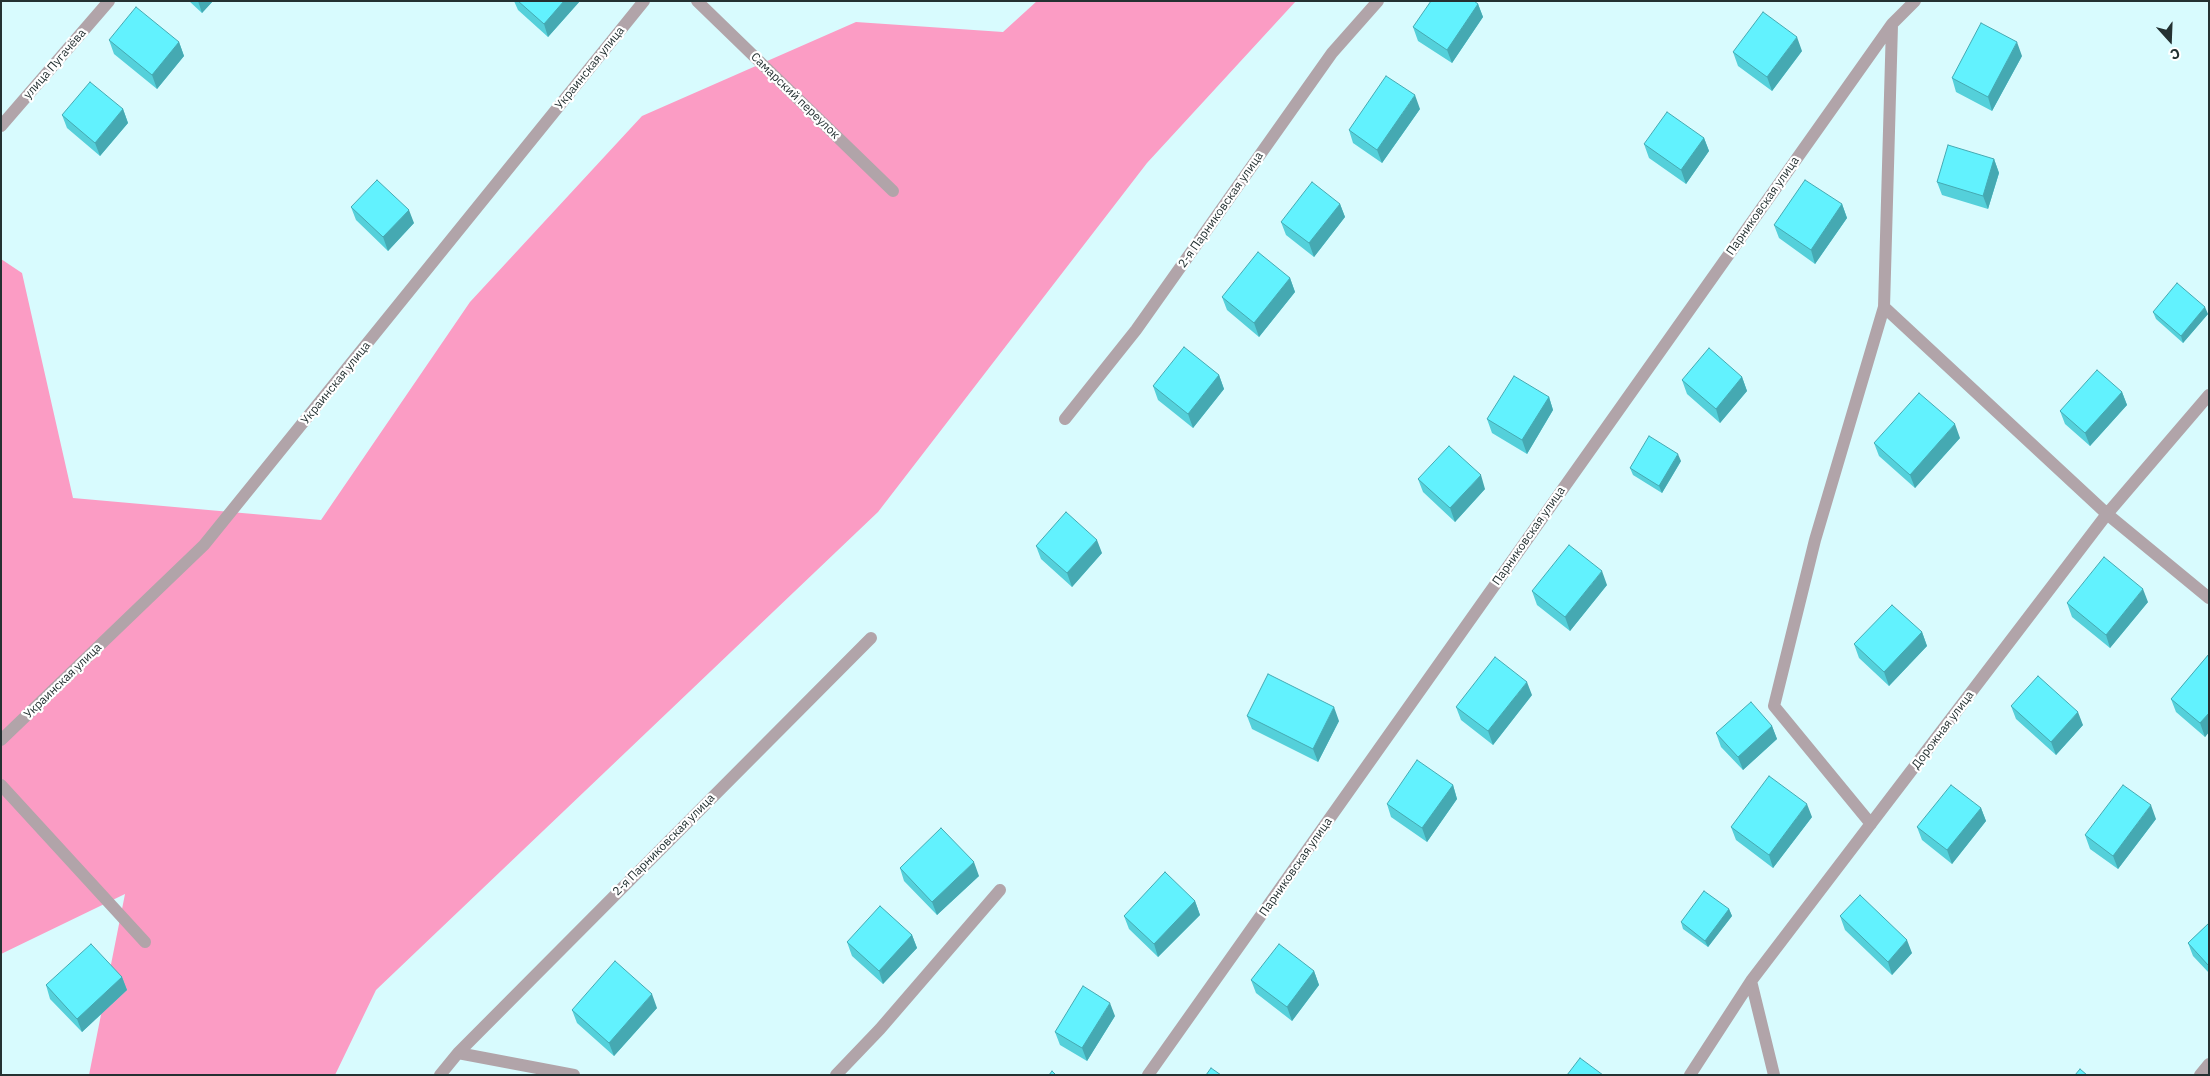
<!DOCTYPE html>
<meta charset="utf-8">
<style>
body{margin:0}
#map{position:relative;width:2210px;height:1076px;overflow:hidden;background:#d8fbfe;font-family:"IBM Plex Sans",sans-serif}
canvas{display:block}
.frame{position:absolute;inset:0;border:2px solid #243132;pointer-events:none}
.north{position:absolute;left:2145px;top:15px;width:50px;height:50px;-webkit-text-stroke:4px #fff;paint-order:stroke;rotate:160deg;font-size:14px;font-weight:700;line-height:20px;text-align:center;color:#243132}
.north::after{content:'';display:block;margin:auto;width:18px;height:22px;background:#243132;clip-path:polygon(50% 0,100% 100%,50% 72%,0 100%)}
</style>
<div id="map">
<canvas width="2210" height="1076"></canvas>
<div class="frame"></div>
<div class="north">С</div>
</div>
<script>
const ctx = document.querySelector('canvas').getContext('2d');
ctx.lineJoin = 'round';
function fillPath(path, color) {
  ctx.fillStyle = color;
  ctx.fill(path, 'evenodd');
}
function shape(rows) {
  const path = new Path2D();
  for (const r of rows) {
    path.moveTo(r[0], r[1]);
    for (let i = 2; i < r.length; i += 2) path.lineTo(r[i], r[i + 1]);
  }
  return path;
}
function strokePath(path, color, width, dash) {
  ctx.strokeStyle = color;
  ctx.lineWidth = width;
  ctx.lineCap = dash ? 'butt' : 'round';
  ctx.setLineDash(dash || []);
  ctx.stroke(path);
}
function write(font, color, halo, rows, align = 'center') {
  ctx.font = font + ' "IBM Plex Sans",sans-serif';
  ctx.lineWidth = 4.5;
  ctx.setLineDash([]);
  ctx.textBaseline = 'middle';
  ctx.strokeStyle = halo;
  ctx.fillStyle = color;
  for (const [text, x, y, turn = 0] of rows) {
    ctx.save();
    ctx.translate(x, y);
    ctx.rotate((+turn || 0) * Math.PI / 180);
    ctx.textAlign = isNaN(turn) ? turn : align;
    if (halo) ctx.strokeText(text, 0, 0);
    ctx.fillText(text, 0, 0);
    ctx.restore();
  }
}
fillPath(shape([
 [1037,1,1296,1,1147,163,878,512,376,990,335,1075,89,1075,125,894,1,954,1,259,22,273,73,498,321,520,470,302,642,116,856,22,1003,32]
]), '#fb9cc4');
strokePath(shape([
 [697,1,893,191],
 [1,126,109,1],
 [1884,307,1892,25],
 [1065,419,1136,330,1332,53,1378,1],
 [1,740,204,545,644,1],
 [1,785,145,942],
 [1871,824,1774,706,1815,540,1884,307,2107,514,2209,598],
 [1751,981,1774,1075],
 [458,1053,574,1075],
 [440,1075,458,1053,871,638],
 [836,1075,880,1029,1000,890],
 [1148,1075,1892,24,1915,1],
 [1690,1075,1751,981,2107,514,2209,395],
 [2200,1075,2209,1064]
]), '#b1a4a9', 12);
fillPath(shape([
 [189,1,213,1,202,13],
 [514,1,580,1,548,37,518,10],
 [1478,4,1483,17,1452,63,1418,41,1413,27],
 [109,40,179,42,184,56,157,89,114,54],
 [1802,51,1772,91,1738,66,1733,52],
 [2022,56,1992,111,1956,92,1952,78],
 [123,109,128,123,100,156,67,128,62,115],
 [1420,109,1382,163,1353,143,1349,130],
 [1704,138,1709,151,1686,184,1649,158,1644,144],
 [1994,159,1999,173,1988,209,1942,195,1937,182],
 [1340,204,1345,217,1314,257,1286,235,1281,222],
 [1842,204,1847,218,1815,264,1779,238,1774,225],
 [351,207,414,223,388,251,356,220],
 [1290,278,1295,292,1259,337,1227,310,1222,297],
 [2153,312,2208,314,2183,343,2156,319],
 [1219,375,1224,389,1193,428,1158,400,1153,386],
 [1742,377,1747,391,1720,423,1687,394,1682,380],
 [2122,392,2127,405,2090,446,2065,424,2060,411],
 [1549,397,1553,410,1527,454,1492,433,1487,419],
 [1960,438,1915,488,1879,456,1874,443],
 [1681,461,1662,493,1633,475,1630,468],
 [1418,479,1485,489,1455,522,1423,492],
 [1036,546,1102,553,1072,587,1041,559],
 [1607,585,1570,631,1537,605,1532,591],
 [2148,602,2110,648,2072,617,2067,603],
 [1922,632,1927,646,1889,686,1859,658,1854,644],
 [2209,654,2209,732,2205,737,2176,712,2171,699],
 [1532,695,1493,745,1461,720,1456,707],
 [2011,706,2083,725,2056,755,2016,719],
 [1247,716,1339,721,1318,762,1252,729],
 [1772,726,1777,739,1743,770,1721,747,1716,733],
 [1453,785,1457,799,1427,842,1391,817,1387,804],
 [1981,808,1986,821,1952,864,1922,840,1917,827],
 [1812,817,1773,868,1736,840,1731,827],
 [2156,819,2118,869,2090,849,2085,835],
 [900,868,979,876,937,915,904,881],
 [1195,901,1200,915,1158,957,1129,929,1124,916],
 [1729,909,1732,916,1708,947,1683,929,1681,922],
 [1840,916,1912,953,1892,975,1845,930],
 [2209,923,2209,973,2193,956,2188,943],
 [912,935,917,948,883,984,852,956,847,942],
 [1314,971,1319,985,1292,1021,1256,993,1251,980],
 [122,977,127,990,82,1032,50,999,46,985],
 [657,1008,614,1056,577,1023,572,1010],
 [1115,1016,1087,1061,1060,1045,1055,1032]
]), '#54d0da');
fillPath(shape([
 [198,1,213,1,202,13],
 [564,1,580,1,548,37,544,24],
 [1478,4,1483,17,1452,63,1447,50],
 [1797,37,1802,51,1772,91,1767,77],
 [179,42,184,56,157,89,152,75],
 [2017,42,2022,56,1992,111,1988,97],
 [1415,95,1420,109,1382,163,1377,150],
 [123,109,128,123,100,156,95,143],
 [1704,138,1709,151,1686,184,1681,170],
 [1994,159,1999,173,1988,209,1983,196],
 [1340,204,1345,217,1314,257,1309,243],
 [1842,204,1847,218,1815,264,1811,250],
 [409,210,414,223,388,251,383,237],
 [1290,278,1295,292,1259,337,1254,323],
 [2205,307,2208,314,2183,343,2181,336],
 [1219,375,1224,389,1193,428,1188,414],
 [1742,377,1747,391,1720,423,1716,409],
 [2122,392,2127,405,2090,446,2085,433],
 [1549,397,1553,410,1527,454,1522,440],
 [1955,424,1960,438,1915,488,1910,475],
 [1678,454,1681,461,1662,493,1659,486],
 [1481,475,1485,489,1455,522,1450,508],
 [1097,540,1102,553,1072,587,1067,573],
 [1602,571,1607,585,1570,631,1565,617],
 [2143,589,2148,602,2110,648,2106,635],
 [1922,632,1927,646,1889,686,1884,672],
 [1527,682,1532,695,1493,745,1488,731],
 [1334,707,1339,721,1318,762,1313,749],
 [2078,712,2083,725,2056,755,2051,742],
 [2209,713,2209,732,2205,737,2200,723],
 [1772,726,1777,739,1743,770,1738,757],
 [1453,785,1457,799,1427,842,1422,828],
 [1807,804,1812,817,1773,868,1769,855],
 [2151,805,2156,819,2118,869,2113,856],
 [1981,808,1986,821,1952,864,1947,850],
 [974,862,979,876,937,915,932,902],
 [1195,901,1200,915,1158,957,1154,944],
 [1729,909,1732,916,1708,947,1705,941],
 [912,935,917,948,883,984,879,971],
 [1907,940,1912,953,1892,975,1888,962],
 [1314,971,1319,985,1292,1021,1287,1007],
 [122,977,127,990,82,1032,77,1019],
 [652,994,657,1008,614,1056,609,1043],
 [1110,1003,1115,1016,1087,1061,1082,1048]
]), '#45a9b2');
const building = shape([
 [518,1,564,1,544,24,518,1],
 [1431,1,1474,1,1478,4,1447,50,1413,27,1431,1],
 [136,7,179,42,152,75,109,40,136,7],
 [1763,12,1797,37,1767,77,1733,52,1763,12],
 [1981,23,2017,42,1988,97,1952,78,1981,23],
 [1386,76,1415,95,1377,150,1349,130,1386,76],
 [90,82,123,109,95,143,62,115,90,82],
 [1667,112,1704,138,1681,170,1644,144,1667,112],
 [1948,145,1994,159,1983,196,1937,182,1948,145],
 [377,180,409,210,383,237,351,207,377,180],
 [1805,180,1842,204,1811,250,1774,225,1805,180],
 [1312,182,1340,204,1309,243,1281,222,1312,182],
 [1258,252,1290,278,1254,323,1222,297,1258,252],
 [2177,283,2205,307,2181,336,2153,312,2177,283],
 [1184,347,1219,375,1188,414,1153,386,1184,347],
 [1709,348,1742,377,1716,409,1682,380,1709,348],
 [2097,370,2122,392,2085,433,2060,411,2097,370],
 [1514,376,1549,397,1522,440,1487,419,1514,376],
 [1919,393,1955,424,1910,475,1874,443,1919,393],
 [1649,436,1678,454,1659,486,1630,468,1649,436],
 [1449,446,1481,475,1450,508,1418,479,1449,446],
 [1066,512,1097,540,1067,573,1036,546,1066,512],
 [1569,545,1602,571,1565,617,1532,591,1569,545],
 [2104,557,2143,589,2106,635,2067,603,2104,557],
 [1892,605,1922,632,1884,672,1854,644,1892,605],
 [2209,654,2209,713,2200,723,2171,699,2209,654],
 [1495,657,1527,682,1488,731,1456,707,1495,657],
 [1268,674,1334,707,1313,749,1247,716,1268,674],
 [2038,676,2078,712,2051,742,2011,706,2038,676],
 [1751,702,1772,726,1738,757,1716,733,1751,702],
 [1417,760,1453,785,1422,828,1387,804,1417,760],
 [1769,776,1807,804,1769,855,1731,827,1769,776],
 [1951,785,1981,808,1947,850,1917,827,1951,785],
 [2123,785,2151,805,2113,856,2085,835,2123,785],
 [941,828,974,862,932,902,900,868,941,828],
 [1165,872,1195,901,1154,944,1124,916,1165,872],
 [1704,891,1729,909,1705,941,1681,922,1704,891],
 [1860,895,1907,940,1888,962,1840,916,1860,895],
 [880,906,912,935,879,971,847,942,880,906],
 [2209,923,2209,964,2208,965,2188,943,2209,923],
 [91,944,122,977,77,1019,46,985,91,944],
 [1279,944,1314,971,1287,1007,1251,980,1279,944],
 [615,961,652,994,609,1043,572,1010,615,961],
 [1083,986,1110,1003,1082,1048,1055,1032,1083,986],
 [1580,1058,1603,1075,1567,1075,1580,1058],
 [1211,1068,1221,1075,1206,1075,1211,1068],
 [2080,1069,2087,1075,2075,1075,2080,1069],
 [1052,1071,1056,1075,1049,1075,1052,1071]
]);
fillPath(building, '#62f2fe');
strokePath(building, '#45a9b2', 1);
write('12px', '#243132', '#fff', [
 ["улица Пугачёва",55,64,-49],
 ["Украинская улица",590,68,-51],
 ["Самарский переулок",795,96,44],
 ["Парниковская улица",1763,206,-55],
 ["2-я Парниковская улица",1221,210,-55],
 ["Украинская улица",336,383,-51],
 ["Парниковская улица",1529,536,-55],
 ["Украинская улица",63,681,-44],
 ["Дорожная улица",1943,730,-53],
 ["2-я Парниковская улица",664,845,-45],
 ["Парниковская улица",1296,867,-55]
]);
</script>
